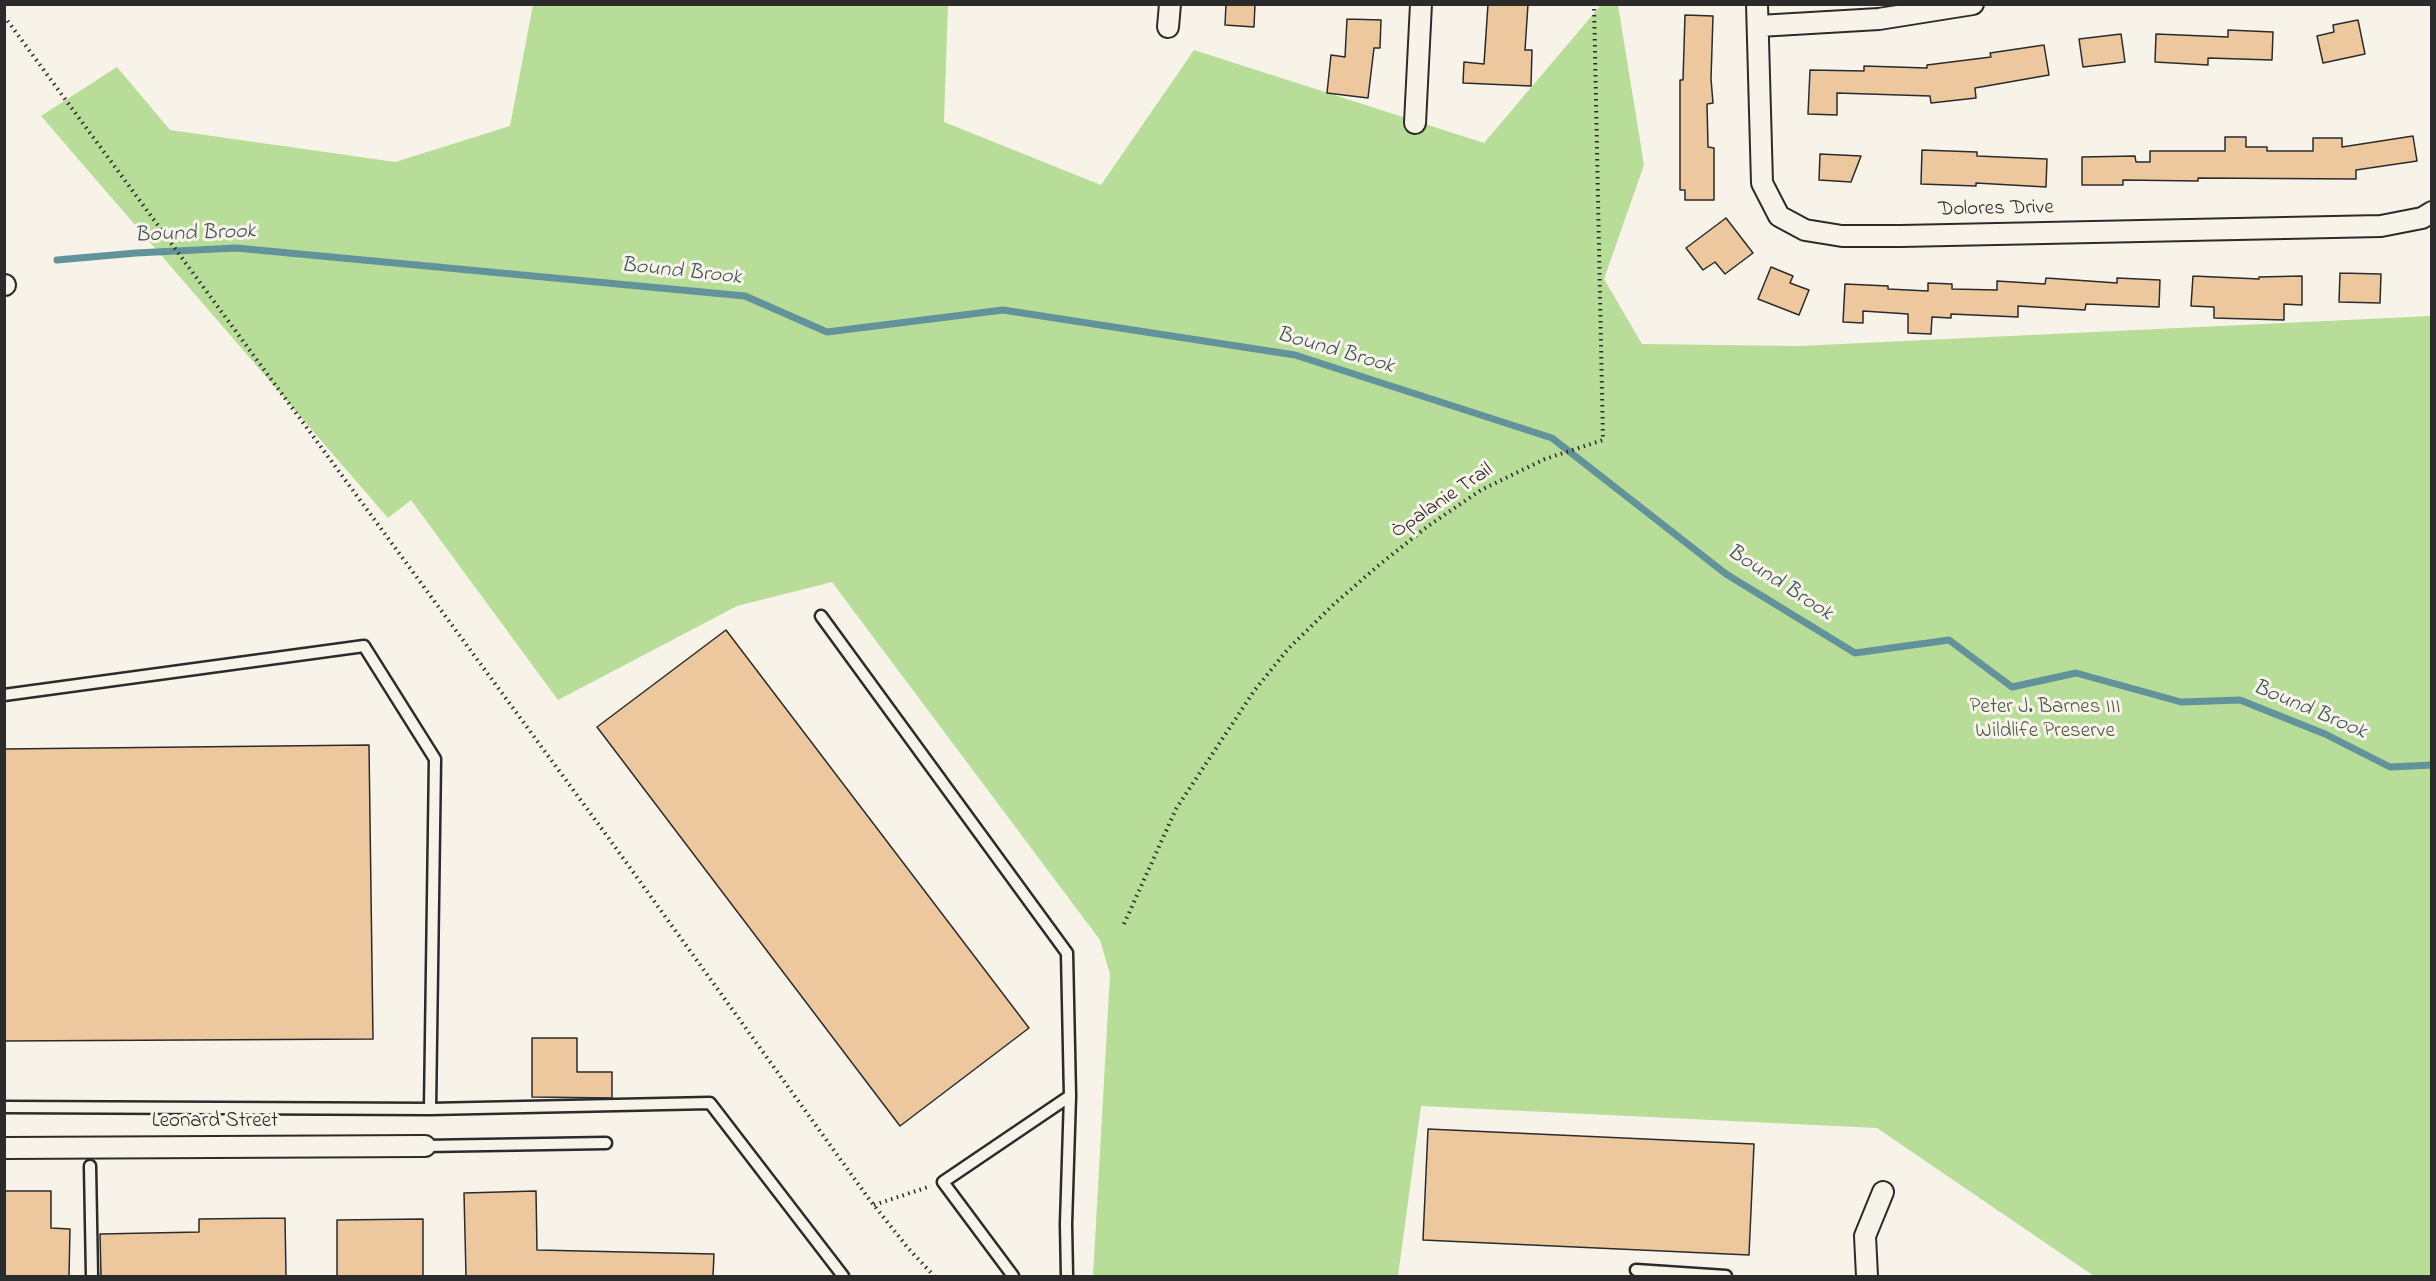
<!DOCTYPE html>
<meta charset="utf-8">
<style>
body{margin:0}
#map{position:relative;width:2436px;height:1281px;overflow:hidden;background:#f7f3e8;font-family:"Indie Flower",sans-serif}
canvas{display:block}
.frame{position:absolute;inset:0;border:6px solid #2b2b2b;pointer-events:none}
</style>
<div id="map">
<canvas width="2436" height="1281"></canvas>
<div class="frame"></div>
</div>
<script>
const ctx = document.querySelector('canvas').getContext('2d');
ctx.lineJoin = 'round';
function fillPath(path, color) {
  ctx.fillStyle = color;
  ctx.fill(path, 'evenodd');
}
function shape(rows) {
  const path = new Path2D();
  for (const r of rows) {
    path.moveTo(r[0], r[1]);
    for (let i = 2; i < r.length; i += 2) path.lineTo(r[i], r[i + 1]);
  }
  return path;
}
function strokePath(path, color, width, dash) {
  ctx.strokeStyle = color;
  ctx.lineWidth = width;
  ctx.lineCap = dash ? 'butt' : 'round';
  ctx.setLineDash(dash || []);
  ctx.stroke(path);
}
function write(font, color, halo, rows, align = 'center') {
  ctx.font = font + ' "Indie Flower",sans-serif';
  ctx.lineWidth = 6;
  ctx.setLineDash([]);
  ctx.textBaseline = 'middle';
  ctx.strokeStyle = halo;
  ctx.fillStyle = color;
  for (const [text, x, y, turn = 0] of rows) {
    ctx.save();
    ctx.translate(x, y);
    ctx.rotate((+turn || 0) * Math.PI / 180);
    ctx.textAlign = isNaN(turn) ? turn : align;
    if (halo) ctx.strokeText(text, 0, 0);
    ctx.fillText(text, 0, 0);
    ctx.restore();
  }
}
fillPath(shape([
 [533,5,948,5,944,122,1101,185,1194,50,1484,143,1601,5,1618,5,1644,165,1604,279,1642,344,1799,346,2431,316,2431,1276,2094,1276,1877,1128,1421,1106,1398,1276,1093,1276,1110,974,1100,940,832,582,737,606,558,700,411,500,388,518,41,116,117,67,170,130,395,162,510,126]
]), '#b8dd98');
strokePath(shape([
 [57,260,136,253,236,248,745,296,827,332,1003,310,1295,355,1552,438,1726,574,1855,653,1949,640,2012,687,2076,673,2181,702,2240,700,2325,734,2390,767,2432,765]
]), '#63939a', 7);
const building = shape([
 [1226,4,1255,4,1254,27,1225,25,1226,4],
 [1488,4,1528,4,1525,50,1532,50,1531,86,1463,83,1464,62,1484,64,1488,4],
 [1685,15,1713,16,1711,79,1713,103,1707,104,1708,147,1714,148,1714,200,1685,200,1685,190,1680,190,1680,80,1683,80,1685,15],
 [1347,19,1381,20,1380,48,1374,48,1368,98,1327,93,1331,55,1345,57,1347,19],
 [2358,20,2365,54,2323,63,2317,36,2334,32,2333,25,2358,20],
 [2228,30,2273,32,2272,60,2208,58,2208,65,2155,62,2156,34,2228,37,2228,30],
 [2121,34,2125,62,2083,67,2079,39,2121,34],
 [2044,45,2049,75,1975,88,1976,98,1931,103,1930,96,1837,93,1837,115,1808,114,1810,70,1864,71,1864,66,1927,68,1927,65,1991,57,1990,53,2044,45],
 [2413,136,2417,161,2356,170,2356,179,2198,178,2198,181,2123,180,2123,185,2082,185,2082,157,2135,156,2136,162,2150,162,2150,151,2225,151,2225,137,2246,137,2246,147,2267,147,2267,151,2313,151,2313,138,2342,138,2342,147,2413,136],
 [1922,150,1977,152,1977,156,2047,159,2046,187,1976,183,1976,186,1921,184,1922,150],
 [1820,154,1861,156,1851,182,1819,180,1820,154],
 [1726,218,1753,253,1725,274,1715,262,1703,270,1686,248,1726,218],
 [1771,267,1793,276,1790,283,1809,290,1799,315,1758,299,1771,267],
 [2340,273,2381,274,2380,303,2339,302,2340,273],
 [2193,276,2259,279,2259,277,2302,276,2302,305,2284,304,2284,320,2214,318,2214,307,2191,306,2193,276],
 [2046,278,2117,283,2117,278,2160,280,2159,307,2086,304,2085,310,2018,306,2018,317,1951,314,1951,318,1932,317,1931,334,1908,333,1908,314,1863,311,1863,323,1843,322,1845,284,1888,286,1888,289,1928,291,1928,283,1952,284,1952,289,1997,290,1997,281,2045,284,2046,278],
 [726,630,1029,1028,900,1126,597,727,726,630],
 [369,745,373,1039,4,1041,4,749,369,745],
 [532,1038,577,1038,577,1072,612,1072,612,1098,532,1097,532,1038],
 [1428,1129,1754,1144,1749,1255,1423,1240,1428,1129],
 [4,1191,51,1191,51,1228,70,1229,69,1276,4,1276,4,1191],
 [536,1191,537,1250,714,1254,713,1276,466,1276,464,1193,536,1191],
 [285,1218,286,1276,101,1276,100,1234,199,1232,199,1219,285,1218],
 [423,1219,423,1276,337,1276,337,1220,423,1219]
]);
fillPath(building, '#edc79d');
strokePath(building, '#2b2b2b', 1.5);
const lane = shape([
 [821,616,1067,953,1070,1096,943,1182,1013,1276],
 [4,695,364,646,435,759,430,1109],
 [4,1107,430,1109,710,1103,843,1276],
 [425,1146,606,1143],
 [90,1166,92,1276],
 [1636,1270,1726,1276],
 [1067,1276,1066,1224,1070,1096]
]);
const street = shape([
 [1757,4,1762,183,1779,216,1805,230,1842,236,1901,236,2381,226,2422,218,2432,212],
 [1759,26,1879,19,1973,4],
 [1168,27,1170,4],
 [1415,123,1421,4],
 [4,285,5,285],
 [4,1148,425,1146],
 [1867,1276,1865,1236,1883,1192]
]);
strokePath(lane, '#2b2b2b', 15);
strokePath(street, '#2b2b2b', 24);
strokePath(shape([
 [4,16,610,840,869,1199,908,1248,934,1276],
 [1124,924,1176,809,1254,691,1288,649,1334,604,1379,565,1428,526,1481,490,1545,459,1603,440,1594,4],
 [874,1205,931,1186]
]), '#2b2b2b', 4, [1.5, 4.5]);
strokePath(lane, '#f7f3e8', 10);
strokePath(street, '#f7f3e8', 20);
write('21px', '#2b2b2b', '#f7f3e8', [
 ["Dolores Drive",1996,210,-1],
 ["Òpalanie Trail",1443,502,-34],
 ["Leonard Street",215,1123]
]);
write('21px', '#4e5846', '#f7f3e8', [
 ["Peter J. Barnes III",2045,709],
 ["Wildlife Preserve",2045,733]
]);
write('italic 22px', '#425659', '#f7f3e8', [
 ["Bound Brook",195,235,-2],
 ["Bound Brook",681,273,6],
 ["Bound Brook",1335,352,16],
 ["Bound Brook",1779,584,33],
 ["Bound Brook",2309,711,23]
]);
</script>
